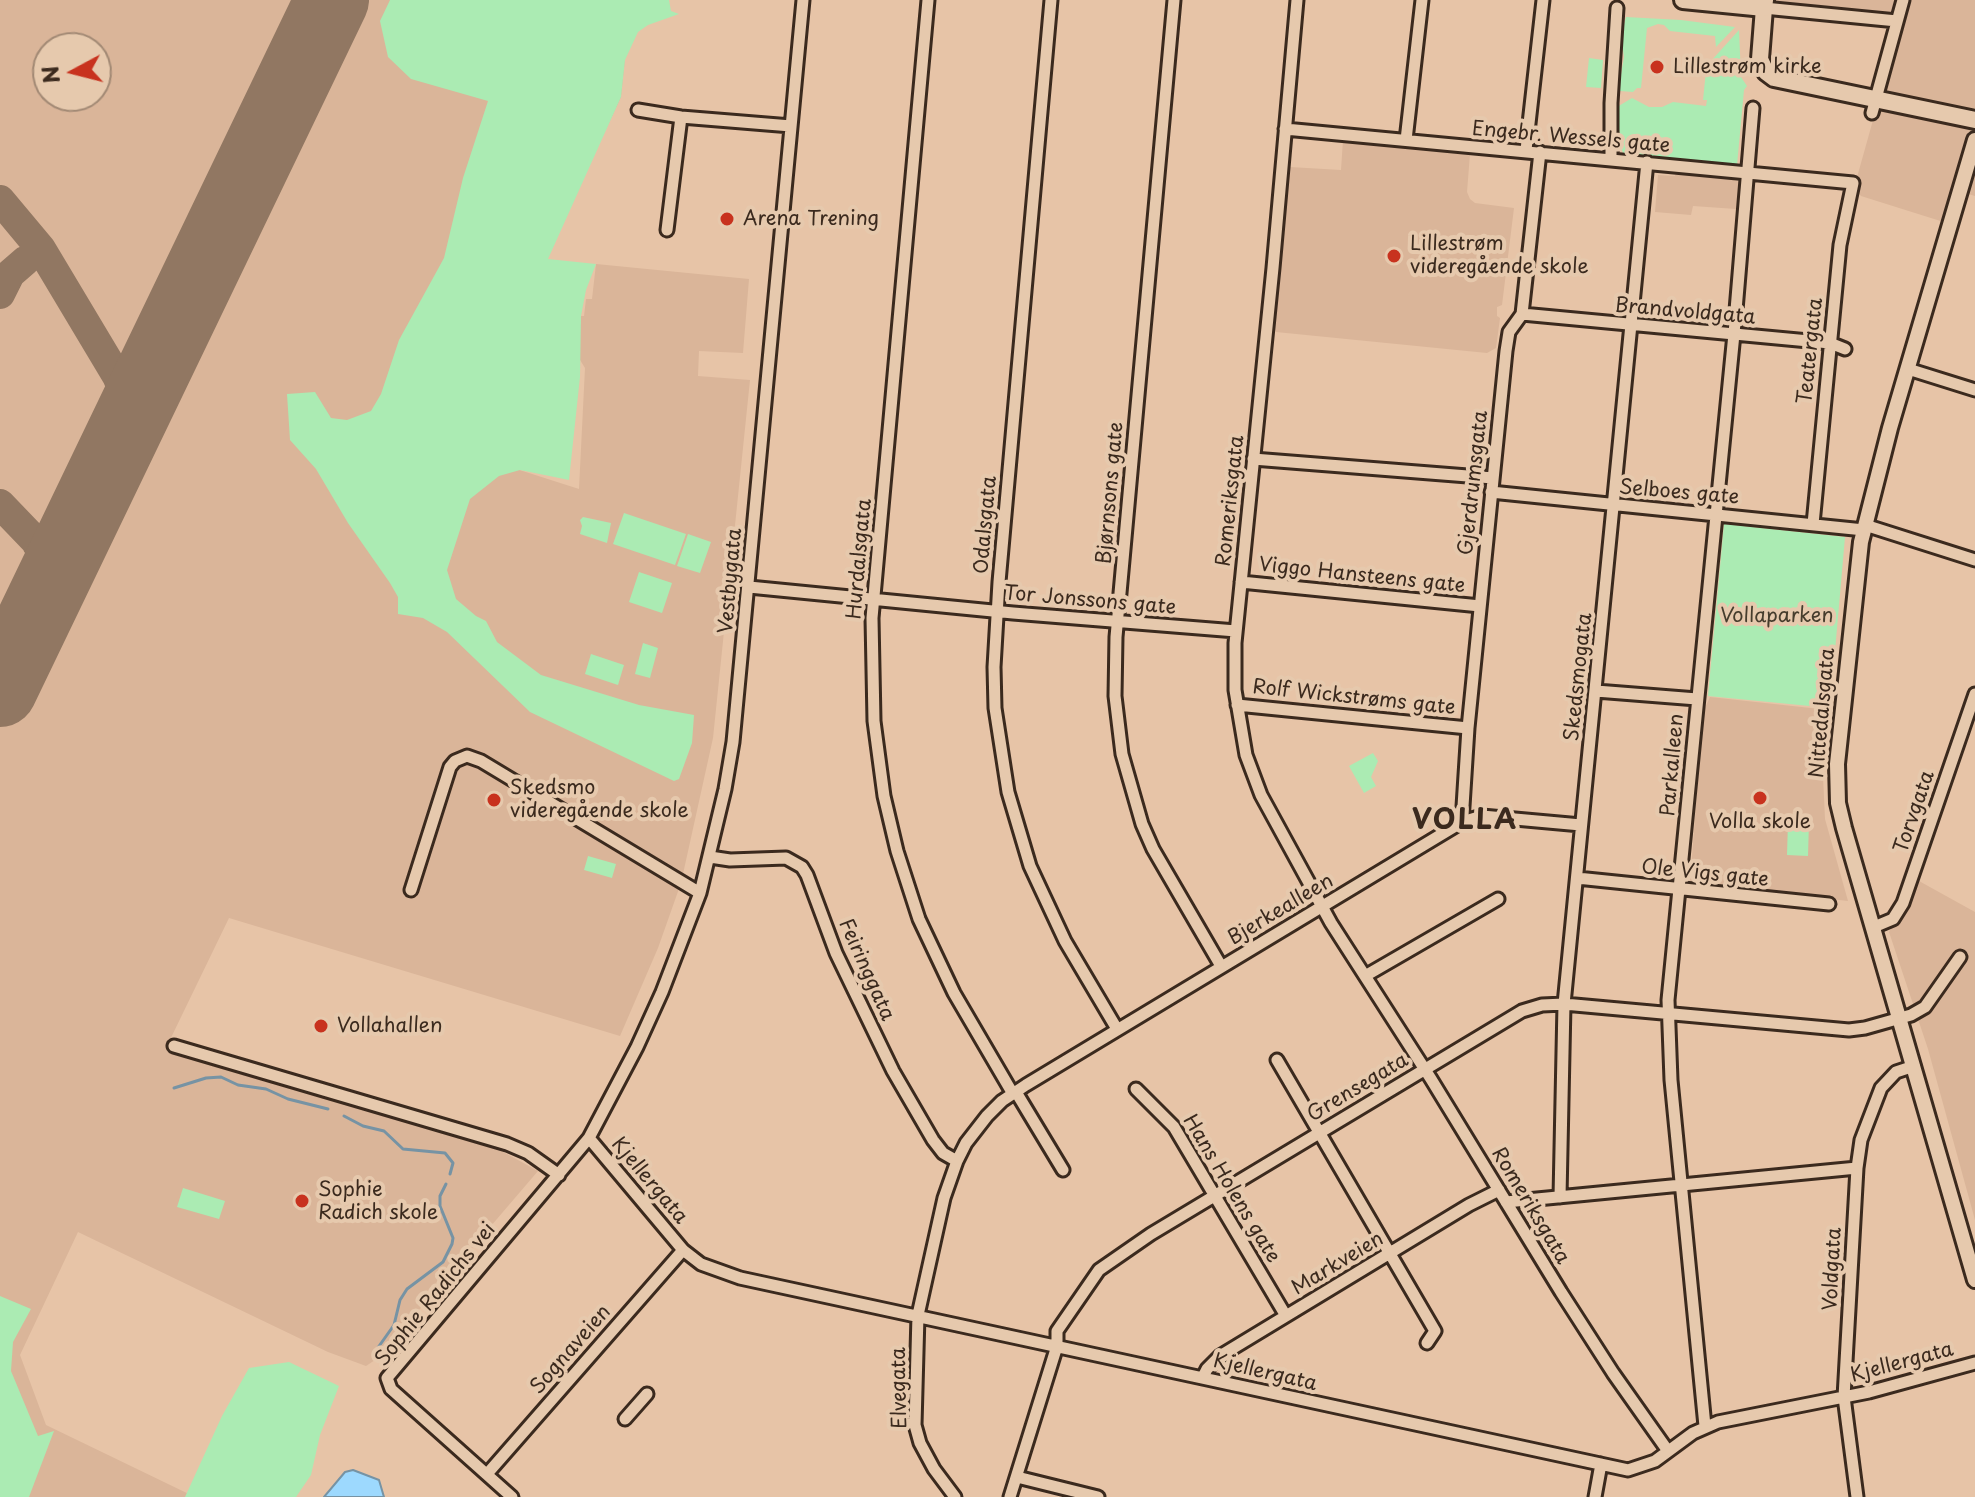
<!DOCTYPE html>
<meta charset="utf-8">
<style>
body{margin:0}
#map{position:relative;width:1975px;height:1497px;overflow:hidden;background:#e7c4a7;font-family:"Playpen Sans",sans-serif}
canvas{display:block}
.north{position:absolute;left:32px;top:32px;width:80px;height:80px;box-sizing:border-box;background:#e6c9ad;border:2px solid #a28974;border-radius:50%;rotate:263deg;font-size:22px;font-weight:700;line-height:32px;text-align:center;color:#3b2a1e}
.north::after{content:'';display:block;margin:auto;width:28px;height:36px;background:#c8321e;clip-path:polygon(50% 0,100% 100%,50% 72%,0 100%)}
</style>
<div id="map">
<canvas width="1975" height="1497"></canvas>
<div class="north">N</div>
</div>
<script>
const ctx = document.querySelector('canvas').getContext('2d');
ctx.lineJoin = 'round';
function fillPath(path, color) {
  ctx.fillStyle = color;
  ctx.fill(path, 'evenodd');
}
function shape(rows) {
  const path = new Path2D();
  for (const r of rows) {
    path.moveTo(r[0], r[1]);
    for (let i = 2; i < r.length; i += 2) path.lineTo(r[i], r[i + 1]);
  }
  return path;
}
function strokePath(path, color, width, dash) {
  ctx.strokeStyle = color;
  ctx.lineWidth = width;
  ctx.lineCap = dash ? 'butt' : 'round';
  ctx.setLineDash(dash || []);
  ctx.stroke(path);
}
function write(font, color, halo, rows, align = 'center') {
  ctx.font = font + ' "Playpen Sans",sans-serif';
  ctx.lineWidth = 8;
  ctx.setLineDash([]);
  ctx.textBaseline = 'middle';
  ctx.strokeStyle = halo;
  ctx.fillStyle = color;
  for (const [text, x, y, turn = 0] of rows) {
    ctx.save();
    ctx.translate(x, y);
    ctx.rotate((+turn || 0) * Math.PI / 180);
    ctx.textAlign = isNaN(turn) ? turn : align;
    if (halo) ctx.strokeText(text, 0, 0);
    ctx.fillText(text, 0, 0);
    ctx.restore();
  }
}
fillPath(shape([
 [0,0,631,0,621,97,457,450,579,489,585,368,577,355,581,316,584,316,586,299,592,299,596,264,749,279,743,353,699,351,698,376,750,380,713,738,681,883,658,948,620,1036,229,918,166,1048,496,1148,538,1171,378,1358,366,1366,328,1352,78,1232,20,1355,46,1425,195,1497,0,1497],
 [48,48,96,48,96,96,48,96],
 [1770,0,1975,0,1975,196,1965,193,1950,224,1861,196,1854,188,1882,88,1891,29,1871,24,1777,13],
 [1343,140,1470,154,1467,192,1470,199,1475,203,1514,208,1502,305,1497,307,1497,316,1500,318,1496,348,1487,353,1276,332,1274,327,1290,167,1341,170],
 [1676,173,1724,177,1740,182,1736,209,1693,206,1691,215,1655,212,1658,175,1675,176],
 [1710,697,1829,710,1823,776,1825,819,1848,901,1690,883,1703,712],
 [1919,881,1975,912,1975,1220,1928,1049,1889,932]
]), '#dab599');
fillPath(shape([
 [390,0,669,0,671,11,679,14,648,25,638,32,625,60,621,97,548,259,596,264,586,290,581,316,580,377,569,480,520,470,499,476,470,499,447,570,456,599,476,616,486,621,497,642,541,675,639,705,694,715,692,743,679,779,674,781,530,712,447,632,423,618,398,614,398,597,390,583,348,523,316,469,290,440,287,394,315,392,331,418,347,420,371,411,381,394,399,340,444,258,463,178,488,101,411,79,388,57,380,21],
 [1626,17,1681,20,1735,27,1716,47,1715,36,1670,31,1664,25,1658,24,1647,28,1641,88,1637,88,1633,92,1620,91,1619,86,1624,57,1621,35],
 [1739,30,1741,77,1747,86,1744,90,1737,165,1624,155,1621,148,1617,107,1632,98,1649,107,1662,107,1673,102,1706,106,1707,100,1703,100,1707,61,1711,61],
 [1589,58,1603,60,1601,88,1586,87],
 [624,513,686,534,675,565,613,544],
 [583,517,611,523,607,543,580,534,582,526,580,520],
 [1724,524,1845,537,1830,708,1708,696],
 [688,534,711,542,700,573,677,566],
 [639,572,672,583,662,613,629,602],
 [643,643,658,648,650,678,635,674],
 [591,654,624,665,618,685,585,674],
 [1373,753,1378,761,1371,777,1376,786,1364,793,1349,766],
 [1788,821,1809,822,1808,856,1787,855],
 [588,856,616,864,612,878,584,870],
 [183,1188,225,1201,219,1219,177,1207],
 [0,1296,31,1309,13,1342,11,1371,38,1436,54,1431,29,1497,0,1497],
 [289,1362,339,1386,320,1435,311,1475,296,1497,185,1497,222,1416,249,1368]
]), '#abebb3');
const water = shape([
 [353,1470,379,1480,384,1497,324,1497,345,1472,353,1470]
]);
fillPath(water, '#9dd9fe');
strokePath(water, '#7693a4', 2);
strokePath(shape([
 [174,1088,206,1078,221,1077,238,1085,266,1089,288,1099,328,1109],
 [344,1116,363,1126,384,1131,403,1149,445,1153,453,1163,450,1174],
 [377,1353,377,1349,394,1325,400,1300,407,1289,443,1262,452,1244,453,1238,440,1206,440,1196,446,1184]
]), '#7693a4', 3);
strokePath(shape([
 [0,200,41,249,117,376],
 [0,294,10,274,25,261],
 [126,428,131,409,117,376,131,385,142,383,154,370],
 [0,504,49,555,53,567,49,587],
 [37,544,53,548,65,543,78,528]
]), '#917762', 30);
strokePath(shape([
 [0,690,332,0]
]), '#917762', 74);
const minor = shape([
 [928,0,872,618,874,721,884,796,897,851,919,919,954,993,1013,1094],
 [1051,0,999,582,994,667,995,708,1008,792,1030,866,1065,941,1117,1029],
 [1174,0,1116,637,1115,696,1122,754,1142,824,1153,849,1221,966],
 [1297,0,1273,268,1235,643,1235,690,1246,755,1261,795,1331,923,1431,1079,1561,1292,1613,1373,1668,1451],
 [1764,8,1897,21],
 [638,110,681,117,791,126],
 [1872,113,1903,0],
 [1285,129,1853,183,1840,245,1813,524],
 [1406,140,1422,0],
 [1526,150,1543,0],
 [1611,159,1611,103,1617,8],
 [667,230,681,117],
 [1522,314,1830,343,1845,349],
 [1908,369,1975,390],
 [1253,459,1493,478],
 [1491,492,1864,530],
 [1865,525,1975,560],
 [1241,582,1480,606],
 [749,587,1013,613,1236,631],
 [1596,691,1697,699],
 [1237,705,1468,728],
 [1462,822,1468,728,1506,351,1509,332,1522,314,1540,152],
 [710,857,730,860,786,858,802,867,807,875,836,953,893,1071,933,1140,943,1153,957,1161],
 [1577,878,1829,904],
 [411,890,450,767,455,761,467,756,481,761,700,893],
 [1874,927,1893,919,1903,903,1975,694],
 [1365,976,1498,899],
 [174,1046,507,1144,528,1153,559,1175],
 [1277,1060,1435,1331,1427,1343],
 [1136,1089,1174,1127,1286,1316],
 [1016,1092,1063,1170],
 [589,1138,683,1250,701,1264,740,1278,1628,1470,1655,1461,1693,1433,1718,1422,1869,1392,1975,1363],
 [1560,1197,1564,1004,1647,162],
 [1506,1202,1857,1168],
 [1203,1377,1207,1369,1220,1356,1469,1205,1499,1190],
 [625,1419,647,1394],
 [1705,1426,1671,1080,1668,1000,1734,334,1753,108],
 [487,1474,683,1250],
 [1017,1477,1098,1497],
 [512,1497,391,1389,387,1378,589,1138,637,1047,662,992,700,893,725,789,733,742,803,0],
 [955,1497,934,1469,920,1443,915,1425,918,1315,944,1198,957,1161,966,1143,987,1116,1002,1101,1026,1085,1462,822,1482,816,1581,825],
 [1010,1497,1057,1346,1057,1331,1099,1270,1151,1234,1522,1011,1542,1005,1564,1004,1849,1030,1865,1028,1911,1015,1925,1007,1960,957],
 [1595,1497,1601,1464],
 [1857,1497,1844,1397,1857,1168,1861,1140,1881,1088,1896,1072,1914,1066]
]);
const tertiary = shape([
 [1975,140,1890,428,1861,542,1837,764,1838,803,1844,828,1975,1280]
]);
const secondary = shape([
 [1764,8,1760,59,1766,72,1774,78,1975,120]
]);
const primary = shape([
 [1683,0,1764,8,1765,0]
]);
strokePath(minor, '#3b2a1e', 17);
strokePath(tertiary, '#3b2a1e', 20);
strokePath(secondary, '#3b2a1e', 22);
strokePath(primary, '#3b2a1e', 22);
strokePath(minor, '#e6c9ad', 11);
strokePath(tertiary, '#e6c9ad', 14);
strokePath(secondary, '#e6c9ad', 16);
strokePath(primary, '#e6c9ad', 16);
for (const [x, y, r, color] of [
 [1657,67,8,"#c8321e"],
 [727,219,8,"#c8321e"],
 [1394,256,8,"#c8321e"],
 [1760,798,8,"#c8321e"],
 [494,800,8,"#c8321e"],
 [321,1026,8,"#c8321e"],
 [302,1201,8,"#c8321e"]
]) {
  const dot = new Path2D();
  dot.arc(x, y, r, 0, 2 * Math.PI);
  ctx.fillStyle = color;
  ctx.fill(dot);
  strokePath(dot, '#e6c9ad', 3);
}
write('20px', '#3b2a1e', '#e6c9ad', [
 ["Lillestrøm kirke",1673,67],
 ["Arena Trening",743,219],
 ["Lillestrøm",1410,244],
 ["videregående skole",1410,267],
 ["Skedsmo",510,788],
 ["videregående skole",510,811],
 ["Volla skole",1760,822,"center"],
 ["Vollahallen",337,1026],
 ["Sophie",318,1190],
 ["Radich skole",318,1213]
], 'left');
write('20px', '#3b2a1e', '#e6c9ad', [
 ["Engebr. Wessels gate",1571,138,5],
 ["Brandvoldgata",1685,312,5],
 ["Teatergata",1811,351,-84],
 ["Gjerdrumsgata",1474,483,-84],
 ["Bjørnsons gate",1111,493,-85],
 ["Selboes gate",1679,493,5],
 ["Romeriksgata",1231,501,-84],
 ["Odalsgata",986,525,-85],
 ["Hurdalsgata",860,559,-85],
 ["Viggo Hansteens gate",1362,576,6],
 ["Vestbygata",731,581,-85],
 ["Tor Jonssons gate",1090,601,5],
 ["Skedsmogata",1579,677,-84],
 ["Rolf Wickstrøms gate",1354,698,6],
 ["Nittedalsgata",1823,713,-85],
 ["Parkalleen",1673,765,-85],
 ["Torvgata",1915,812,-71],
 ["Ole Vigs gate",1705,874,6],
 ["Bjerkealleen",1281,910,-31],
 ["Feiringgata",866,970,66],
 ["Grensegata",1358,1088,-31],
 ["Kjellergata",649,1181,50],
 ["Hans Holens gate",1231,1189,59],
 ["Romeriksgata",1530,1206,59],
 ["Markveien",1338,1264,-31],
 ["Voldgata",1833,1269,-87],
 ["Sophie Radichs vei",436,1295,-51],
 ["Sognaveien",571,1350,-49],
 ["Kjellergata",1902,1363,-15],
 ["Kjellergata",1265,1373,13],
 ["Elvegata",900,1388,-91]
]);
write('20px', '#463d2d', '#e6c9ad', [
 ["Vollaparken",1777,616]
]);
ctx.letterSpacing = '2px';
write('bold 28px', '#3b2a1e', '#e6c9ad', [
 ["VOLLA",1465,821]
]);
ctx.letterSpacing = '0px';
</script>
